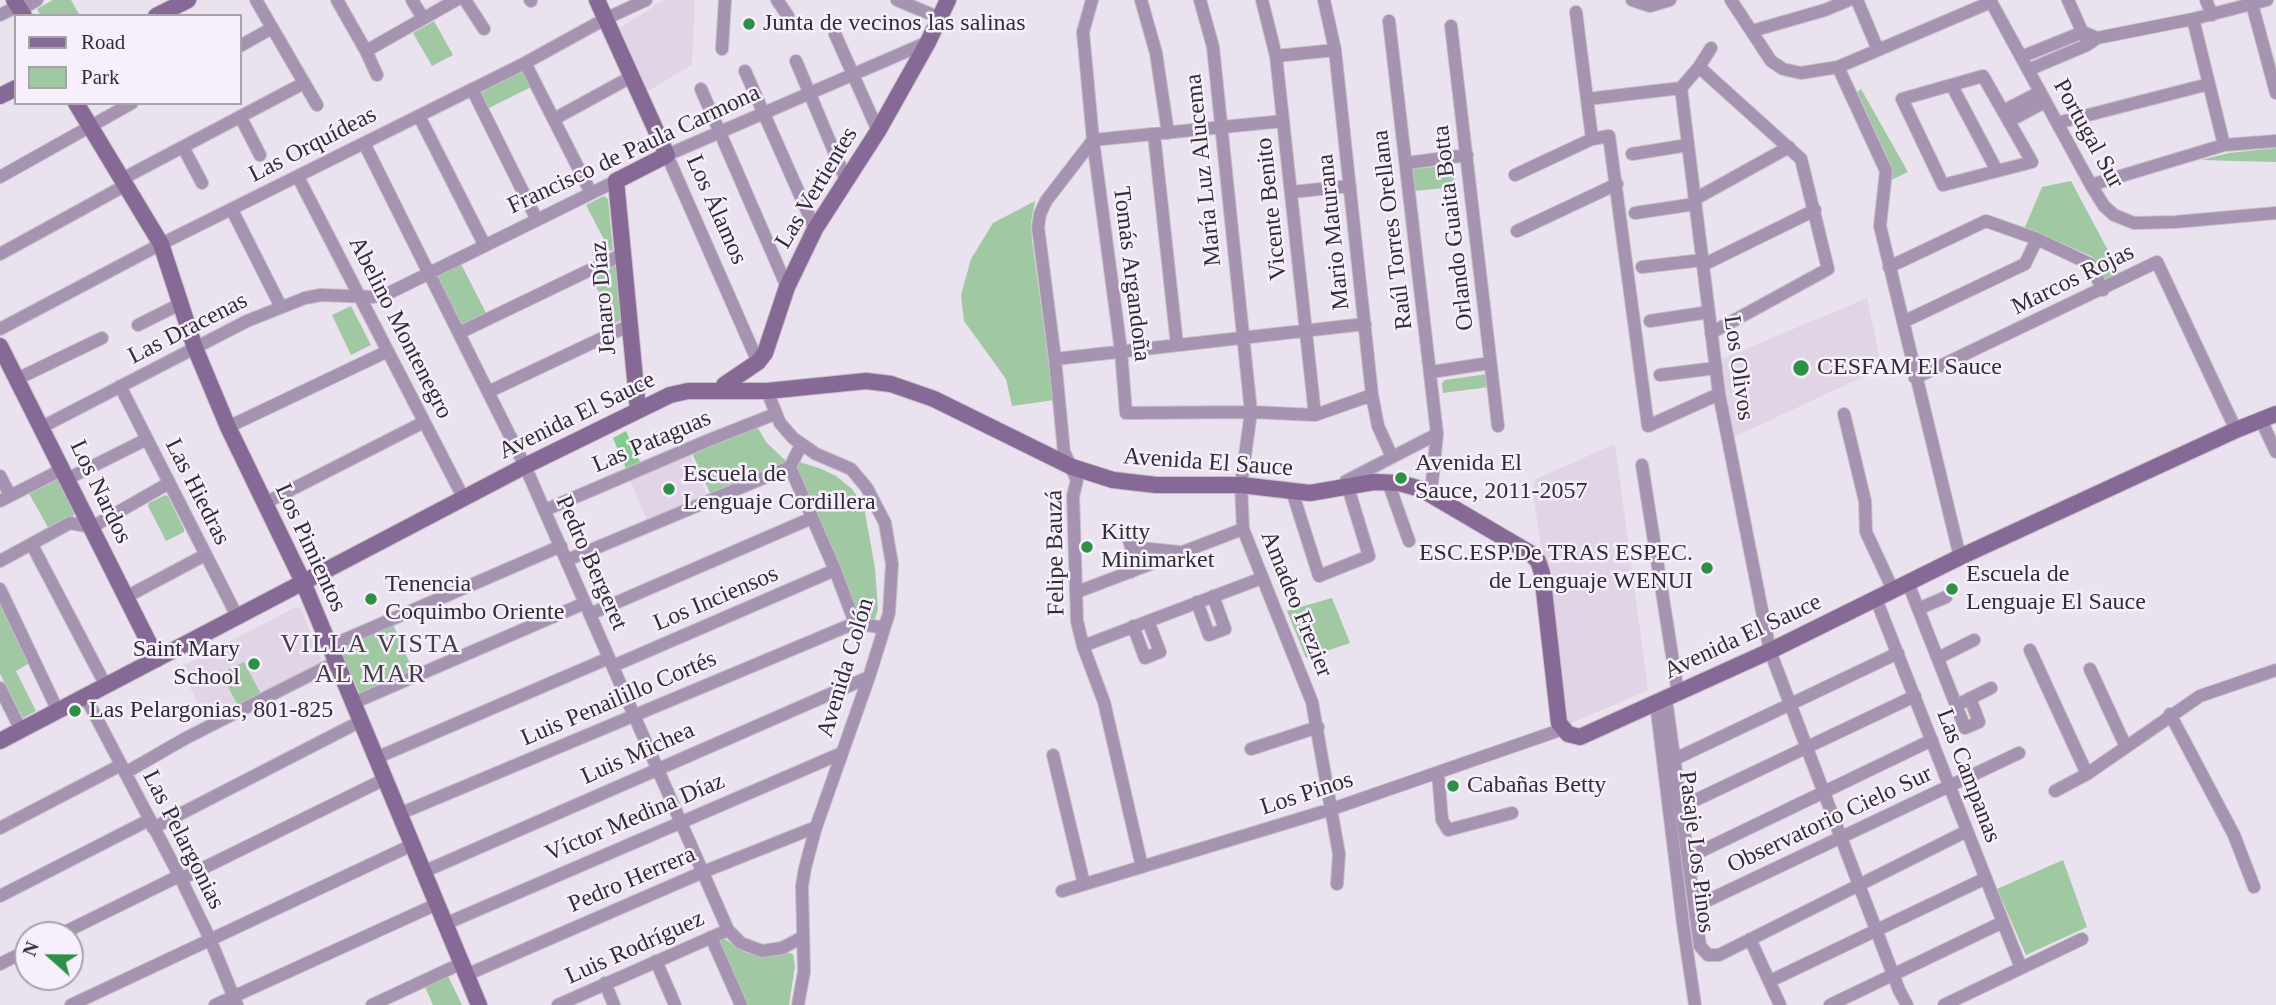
<!DOCTYPE html>
<meta charset="utf-8">
<style>
body{margin:0}
#map{position:relative;width:2276px;height:1005px;overflow:hidden;background:#eae2ee;font-family:Georgia,serif}
canvas{display:block}
.legend{position:absolute;left:14px;top:14px;width:228px;height:91px;box-sizing:border-box;background:#f7effb;border:2px solid #a8a2ab;margin:0;padding:9px 12px;list-style:none;font-size:21px;color:#312e33}
.legend li{display:flex;align-items:center;gap:14px;height:35px}
.legend b{width:35px;border:2px solid #a8a2ab}
.north{position:absolute;left:14px;top:921px;width:70px;height:70px;box-sizing:border-box;background:#f7effb;border:2px solid #a8a2ab;border-radius:50%;rotate:291deg;font-size:19px;font-weight:700;line-height:28px;text-align:center;color:#312e33}
.north::after{content:'';display:block;margin:auto;width:24px;height:32px;background:#2d9045;clip-path:polygon(50% 0,100% 100%,50% 72%,0 100%)}
</style>
<div id="map">
<canvas width="2276" height="1005"></canvas>
<ul class="legend">
<li><b style="height:9px;background:#876996"></b>Road</li>
<li><b style="height:19px;background:#9fc8a3"></b>Park</li>
</ul>
<div class="north">N</div>
</div>
<script>
const ctx = document.querySelector('canvas').getContext('2d');
ctx.lineJoin = 'round';
function fillPath(path, color) {
  ctx.fillStyle = color;
  ctx.fill(path, 'evenodd');
}
function shape(rows) {
  const path = new Path2D();
  for (const r of rows) {
    path.moveTo(r[0], r[1]);
    for (let i = 2; i < r.length; i += 2) path.lineTo(r[i], r[i + 1]);
  }
  return path;
}
function strokePath(path, color, width, dash) {
  ctx.strokeStyle = color;
  ctx.lineWidth = width;
  ctx.lineCap = dash ? 'butt' : 'round';
  ctx.setLineDash(dash || []);
  ctx.stroke(path);
}
function write(font, color, halo, rows, align = 'center') {
  ctx.font = font + ' Georgia,serif';
  ctx.lineWidth = 5;
  ctx.setLineDash([]);
  ctx.textBaseline = 'middle';
  ctx.strokeStyle = halo;
  ctx.fillStyle = color;
  for (const [text, x, y, turn = 0] of rows) {
    ctx.save();
    ctx.translate(x, y);
    ctx.rotate((+turn || 0) * Math.PI / 180);
    ctx.textAlign = isNaN(turn) ? turn : align;
    if (halo) ctx.strokeText(text, 0, 0);
    ctx.fillText(text, 0, 0);
    ctx.restore();
  }
}
fillPath(shape([
 [664,0,695,0,692,65,648,91,620,28],
 [1867,298,1882,368,1734,437,1720,360],
 [1615,444,1648,690,1569,724,1533,494,1534,480],
 [690,454,708,497,648,523,630,480],
 [296,607,302,610,322,662,319,669,207,722,182,671,184,665]
]), '#e0d4e6');
fillPath(shape([
 [53,0,71,0,80,16,41,16,37,9],
 [434,21,453,55,432,66,413,33],
 [525,69,533,86,487,109,479,92],
 [1861,89,1908,172,1891,180,1891,166,1857,92],
 [2276,148,2276,162,2201,160,2229,153],
 [1453,165,1455,187,1415,191,1413,169],
 [2071,181,2120,273,2105,281,2093,257,2025,227,2042,187],
 [604,196,608,199,613,250,610,251,586,205],
 [1035,201,1031,222,1032,240,1054,400,1012,406,1006,379,964,321,961,295,971,259,993,223],
 [616,263,621,320,614,324,591,276],
 [461,264,487,315,461,328,436,276],
 [351,306,371,345,351,355,332,315],
 [1487,374,1489,387,1443,393,1442,383,1445,380],
 [755,423,766,442,788,463,711,495,692,453],
 [799,462,819,468,836,476,852,489,864,507,875,568,878,610,874,621,859,620,794,464],
 [58,478,75,511,74,515,49,529,27,490],
 [165,495,168,496,184,529,184,532,166,541,148,506,149,503],
 [0,598,33,661,16,671,36,711,23,718,0,674],
 [1332,598,1350,643,1306,658,1287,611],
 [392,622,414,673,360,694,340,650,340,646],
 [244,662,262,696,239,708,221,673],
 [2063,860,2087,927,2026,955,1997,889],
 [723,938,745,952,758,956,769,956,785,952,793,954,795,966,789,1005,744,1005,718,941],
 [448,976,462,1005,433,1005,425,987]
]), '#9fc8a3');
fillPath(shape([
 [626,431,640,462,626,468,613,438]
]), '#83cb8e');
const street = shape([
 [256,0,317,105],
 [337,0,366,51,456,0],
 [412,0,423,18],
 [465,0,484,29],
 [530,0,531,1],
 [777,0,788,16],
 [897,0,940,18],
 [1092,0,1083,32,1093,140,1046,201,1040,214,1038,227,1055,359,1064,452,1077,480,1073,496,1077,621,1083,646,1104,702,1142,867],
 [1141,0,1156,53,1168,133],
 [1200,0,1213,47,1251,412,1241,485,1243,529,1312,702,1339,854,1337,884],
 [1262,0,1276,56,1315,415],
 [1324,0,1335,50,1372,395,1378,426,1392,457],
 [1632,0,1650,6,1670,0],
 [1731,0,1771,61,1783,69,1801,73,1838,67,1991,2],
 [1857,0,1878,50],
 [1990,0,2091,185,2104,206,2114,215,2134,223,2175,222,2276,213],
 [2068,0,2085,38],
 [2206,0,2212,15],
 [2252,4,2276,93],
 [20,10,37,0],
 [1576,12,1592,139],
 [0,15,18,6],
 [2193,19,2224,145],
 [1389,21,1437,434,1431,493],
 [1451,26,1498,426],
 [1752,31,1825,10,1849,0],
 [835,34,878,131],
 [240,46,272,28],
 [722,49,725,0],
 [366,51,377,75],
 [1276,56,1335,50],
 [2021,57,2083,32,2097,38],
 [796,61,846,180],
 [525,63,591,193],
 [1699,67,1711,48],
 [1838,67,1886,171,1880,226,1960,557],
 [2028,70,2087,45,2097,38,2193,19,2267,0],
 [745,71,815,229],
 [1983,76,2032,162,1943,185,1902,99,1983,76],
 [1952,86,1997,171],
 [1681,88,1719,394,1770,651,1899,990,1907,1005],
 [1681,88,1699,67,1801,159,1828,269,1711,333],
 [472,89,537,220],
 [701,89,787,287],
 [1587,99,1681,88],
 [2003,111,2040,92],
 [419,116,485,246],
 [241,118,260,155],
 [554,119,631,77],
 [1283,121,1093,140,1121,351,1126,413,1251,412,1315,415,1372,395],
 [2009,121,2045,102],
 [2057,123,2209,84],
 [1154,134,1177,345],
 [364,143,525,466,728,930,741,943,762,951,782,948,803,937],
 [183,147,202,183],
 [1632,154,1688,145],
 [1407,163,1467,155],
 [1515,175,1592,139,1609,136,1648,426,1719,394],
 [0,177,132,103],
 [298,177,464,499],
 [122,179,304,83],
 [2091,185,2224,145,2276,141],
 [1291,192,1350,186],
 [1695,199,1789,147],
 [232,210,281,307],
 [1635,213,1695,204],
 [1517,231,1617,184],
 [0,254,126,185],
 [1703,265,1815,210],
 [1642,267,1702,260],
 [1889,267,1986,221,2037,239,2090,264,2103,290],
 [1650,321,1709,312],
 [1903,322,2025,264,2037,239],
 [138,325,180,304],
 [0,329,161,244,525,63,605,19,646,0],
 [459,333,623,254],
 [1055,359,1365,324],
 [758,362,667,155,928,42],
 [1431,372,1490,363],
 [1660,375,1716,368],
 [1915,378,2157,262,2236,430],
 [17,379,102,338],
 [120,386,237,616],
 [767,391,780,423,793,438,816,454,851,469,867,488,885,523,892,564,889,613,869,677,816,827,805,868,802,886,804,972,798,1005],
 [488,392,630,325],
 [1844,414,1865,501,1866,532,1893,590],
 [2261,420,2276,452],
 [42,427,247,321,305,298,321,295,373,297,387,294,616,181],
 [228,427,388,351],
 [801,445,790,467,835,570,855,623],
 [1642,465,1678,693],
 [0,476,10,495],
 [1388,482,1409,541],
 [1292,491,1319,576,1369,556,1346,481,1437,434],
 [0,501,57,472,69,478,147,439],
 [265,503,424,422],
 [545,510,709,440,775,414],
 [1127,534,1131,547,1131,572],
 [32,545,106,686],
 [1131,547,1179,552],
 [567,560,790,467],
 [0,561,70,523,92,527,169,483],
 [1908,583,1965,728,1979,722,1970,698],
 [0,589,58,711],
 [1077,592,1243,529],
 [126,597,205,555],
 [1876,599,2021,968],
 [1197,602,1209,635,1225,629,1213,596],
 [1918,609,1946,597],
 [590,614,812,518],
 [855,623,884,628],
 [1133,626,1145,658,1160,652,1148,621],
 [330,646,561,546],
 [1083,646,1262,578],
 [2030,650,2087,774],
 [1938,658,1974,640],
 [613,666,835,570],
 [2090,669,2126,747],
 [0,688,21,730],
 [85,696,181,879,210,939,237,1005],
 [1666,699,1700,946,1708,955,1719,955,1967,831],
 [1963,702,1991,688],
 [353,703,585,603],
 [1656,703,1683,924,1695,1005],
 [2170,714,2234,835,2254,887],
 [1251,749,1318,727],
 [1053,755,1084,884],
 [376,758,609,658],
 [1675,759,1898,653],
 [125,773,186,738,336,662],
 [1438,773,1442,820,1448,830,1512,813],
 [2055,791,2087,774,2200,696,2276,670],
 [1681,807,1915,696],
 [399,814,855,623],
 [0,828,121,765],
 [153,828,361,721],
 [1689,857,1932,740],
 [423,872,869,677],
 [181,879,385,779],
 [1062,891,1332,809,1563,729],
 [0,896,149,820],
 [1696,906,2019,753],
 [445,924,842,753],
 [59,935,179,876],
 [711,937,741,1005],
 [1750,939,1780,1005],
 [656,961,675,1005],
 [0,964,28,950],
 [466,975,703,872,816,827],
 [1770,981,1986,878],
 [605,983,614,1005],
 [71,1005,412,845],
 [215,1005,437,904],
 [372,1005,462,963],
 [558,1005,728,930],
 [1830,1005,2003,922],
 [1944,1005,2082,939]
]);
const secondary = shape([
 [14,0,24,16],
 [597,0,667,155,616,181,638,410],
 [156,16,188,0],
 [0,96,16,88],
 [76,103,161,244,195,348,228,427,303,582,479,1005],
 [0,346,157,659],
 [723,390,724,385,758,362,765,353,787,287,815,229,878,131,928,42,948,0],
 [0,741,525,466,670,395,688,391,767,391,866,381,891,384,934,399,1072,467,1113,480,1156,485,1241,485,1310,493,1374,482,1399,483,1421,489,1530,553,1538,561,1542,573,1559,723,1568,734,1580,737,1770,651,1960,557,2236,430,2276,414]
]);
strokePath(street, '#c5bec9', 14);
strokePath(secondary, '#c5bec9', 18);
strokePath(street, '#a692b1', 12);
strokePath(secondary, '#876996', 16);
for (const [x, y, r, color] of [
 [749,24,7,"#2d9045"],
 [1801,368,9,"#2d9045"],
 [1401,478,7,"#2d9045"],
 [669,489,7,"#2d9045"],
 [1087,547,7,"#2d9045"],
 [1707,568,7,"#2d9045"],
 [1952,589,7,"#2d9045"],
 [371,599,7,"#2d9045"],
 [254,664,7,"#2d9045"],
 [75,711,7,"#2d9045"],
 [1453,786,7,"#2d9045"]
]) {
  const dot = new Path2D();
  dot.arc(x, y, r, 0, 2 * Math.PI);
  ctx.fillStyle = color;
  ctx.fill(dot);
  strokePath(dot, '#f7effb', 2.5);
}
write('24px', '#312e33', '#f7effb', [
 ["Junta de vecinos las salinas",763,24],
 ["CESFAM El Sauce",1817,368],
 ["Avenida El",1415,464],
 ["Sauce, 2011-2057",1415,492],
 ["Escuela de",683,475],
 ["Lenguaje Cordillera",683,503],
 ["Kitty",1101,533],
 ["Minimarket",1101,561],
 ["ESC.ESP.De TRAS ESPEC.",1693,554,"right"],
 ["de Lenguaje WENUI",1693,582,"right"],
 ["Escuela de",1966,575],
 ["Lenguaje El Sauce",1966,603],
 ["Tenencia",385,585],
 ["Coquimbo Oriente",385,613],
 ["Saint Mary",240,650,"right"],
 ["School",240,678,"right"],
 ["Las Pelargonias, 801-825",89,711],
 ["Cabañas Betty",1467,786]
], 'left');
write('24px', '#312e33', '#f7effb', [
 ["Portugal Sur",2088,134,61],
 ["Las Orquídeas",313,145,-27],
 ["Francisco de Paula Carmona",634,150,-25],
 ["María Luz Alucema",1204,170,-96],
 ["Las Vertientes",817,188,-59],
 ["Vicente Benito",1272,209,-96],
 ["Los Álamos",716,210,66],
 ["Orlando Guaita Botta",1454,228,-97],
 ["Raúl Torres Orellana",1393,230,-97],
 ["Mario Maturana",1334,232,-96],
 ["Tomás Argandoña",1131,274,83],
 ["Marcos Rojas",2073,280,-26],
 ["Jenaro Díaz",604,298,-95],
 ["Abelino Montenegro",400,328,63],
 ["Las Dracenas",188,329,-27],
 ["Los Olivos",1738,368,82],
 ["Avenida El Sauce",577,416,-26],
 ["Las Pataguas",652,442,-23],
 ["Avenida El Sauce",1208,463,4],
 ["Los Nardos",100,492,64],
 ["Las Hiedras",197,492,63],
 ["Los Pimientos",310,548,65],
 ["Felipe Bauzá",1056,553,-91],
 ["Pedro Bergeret",591,563,66],
 ["Los Inciensos",716,599,-23],
 ["Amadeo Frezier",1296,604,68],
 ["Avenida El Sauce",1743,637,-25],
 ["Avenida Colón",846,668,-73],
 ["Luis Penailillo Cortés",619,699,-23],
 ["Luis Michea",638,754,-24],
 ["Las Campanas",1968,776,69],
 ["Los Pinos",1307,794,-18],
 ["Víctor Medina Díaz",635,818,-23],
 ["Observatorio Cielo Sur",1830,820,-25],
 ["Las Pelargonias",183,840,63],
 ["Pasaje Los Pinos",1696,852,83],
 ["Pedro Herrera",632,880,-23],
 ["Luis Rodríguez",635,948,-24]
]);
ctx.letterSpacing = '2px';
write('26px', '#453f48', '#f7effb', [
 ["VILLA VISTA",371,645],
 ["AL MAR",371,675]
]);
ctx.letterSpacing = '0px';
</script>
